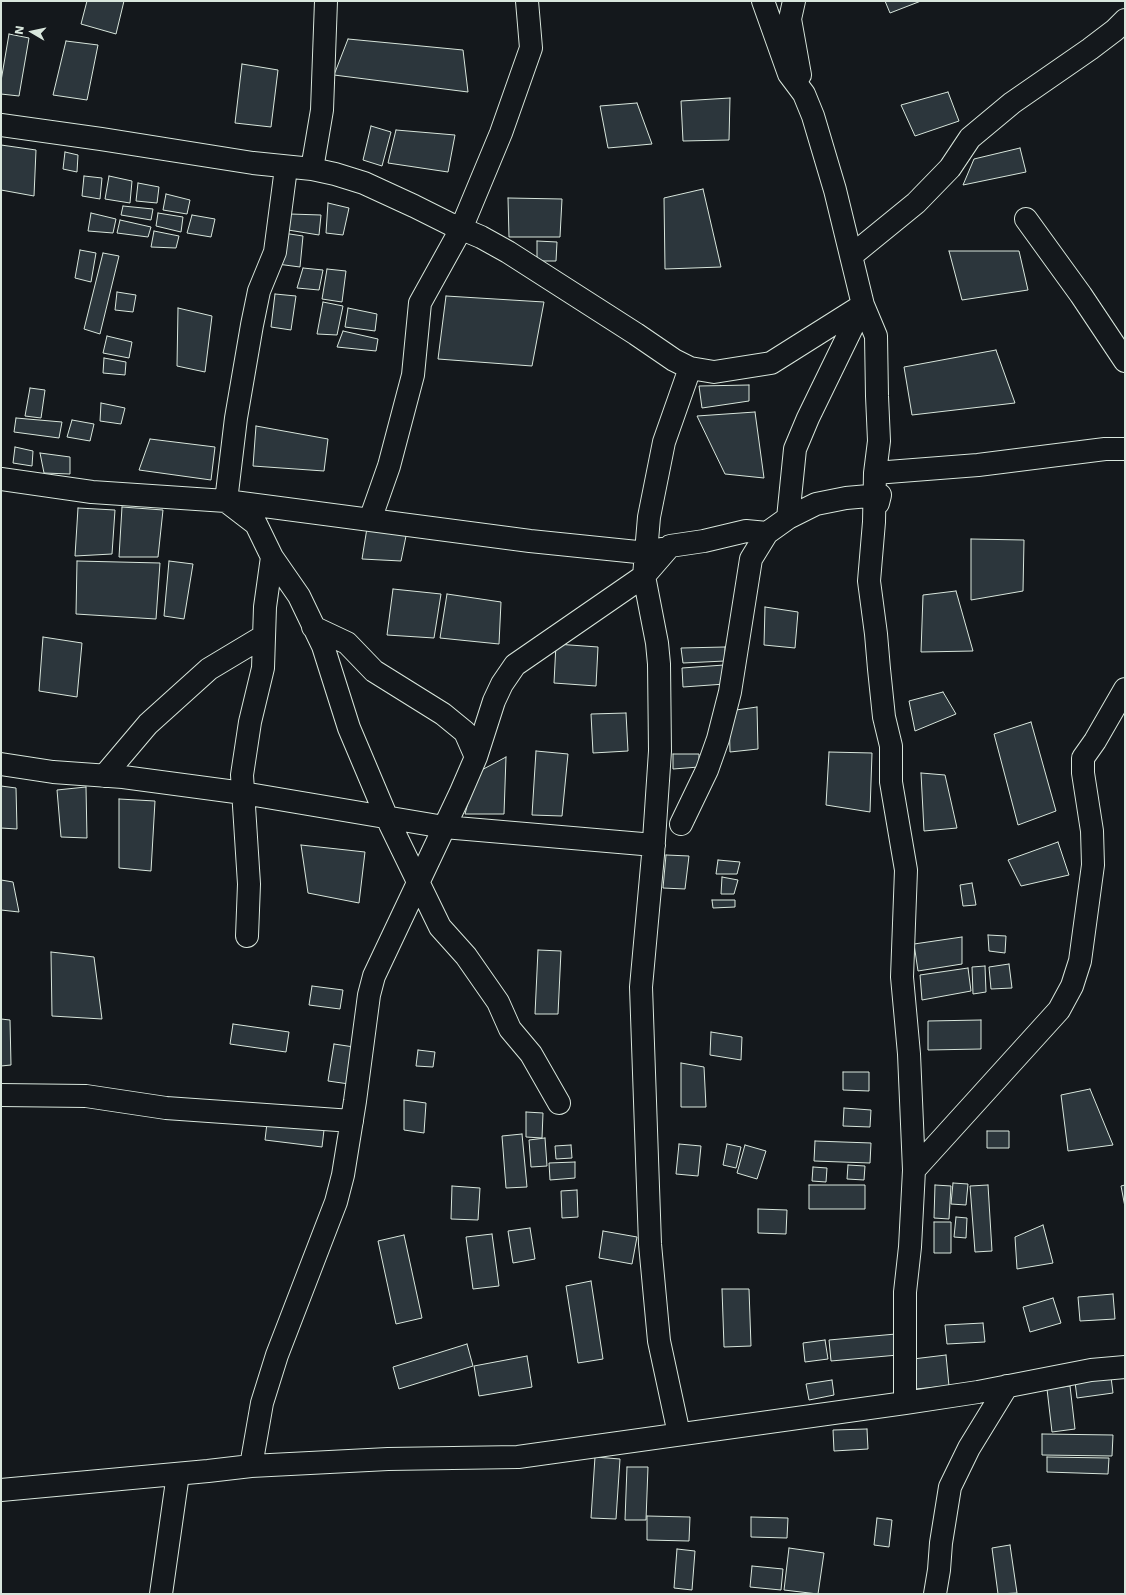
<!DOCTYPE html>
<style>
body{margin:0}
#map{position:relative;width:1126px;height:1595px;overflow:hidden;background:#14181c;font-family:"DejaVu Sans",sans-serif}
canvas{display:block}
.frame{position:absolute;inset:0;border:2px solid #d8e6dc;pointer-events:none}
.north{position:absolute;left:12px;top:12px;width:40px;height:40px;-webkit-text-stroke:3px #14181c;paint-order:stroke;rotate:279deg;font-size:11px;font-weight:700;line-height:16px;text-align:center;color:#d8e6dc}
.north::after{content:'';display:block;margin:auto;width:14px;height:18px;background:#d8e6dc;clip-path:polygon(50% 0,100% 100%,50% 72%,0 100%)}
</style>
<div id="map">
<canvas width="1126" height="1595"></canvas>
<div class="frame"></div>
<div class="north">N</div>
</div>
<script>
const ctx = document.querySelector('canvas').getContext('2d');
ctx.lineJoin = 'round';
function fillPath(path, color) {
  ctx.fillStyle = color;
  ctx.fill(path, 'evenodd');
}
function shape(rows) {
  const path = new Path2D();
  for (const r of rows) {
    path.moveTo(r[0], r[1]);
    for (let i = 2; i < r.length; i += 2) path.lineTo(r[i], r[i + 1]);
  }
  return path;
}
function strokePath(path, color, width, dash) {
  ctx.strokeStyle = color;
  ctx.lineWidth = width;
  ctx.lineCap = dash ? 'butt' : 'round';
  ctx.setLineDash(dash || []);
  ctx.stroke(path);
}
const building = shape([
 [87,1,124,1,116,34,81,24,87,1],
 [885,1,921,1,890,13,885,1],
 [9,34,29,38,19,96,1,94,1,81,9,34],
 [348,39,463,50,468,92,334,75,348,39],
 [66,41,98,45,87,100,53,95,66,41],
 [242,64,278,70,271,127,235,123,242,64],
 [948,92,959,121,915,136,901,105,948,92],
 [730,98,729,140,683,141,681,101,730,98],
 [637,103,652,144,608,148,600,106,637,103],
 [371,126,391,132,382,166,363,160,371,126],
 [396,130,455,135,448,172,388,163,396,130],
 [1,145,36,150,34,196,1,190,1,145],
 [1020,148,1026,172,963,185,974,159,1020,148],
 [65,152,78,155,77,172,63,169,65,152],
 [84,176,102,178,100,199,82,196,84,176],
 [109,176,132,181,130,203,105,199,109,176],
 [138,183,159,187,157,203,136,201,138,183],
 [703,189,721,267,665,269,664,198,703,189],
 [166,194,190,200,187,214,163,210,166,194],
 [508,198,562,199,560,237,509,237,508,198],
 [328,203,349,208,343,235,326,233,328,203],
 [123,206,153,209,151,220,121,215,123,206],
 [91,213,116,219,113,233,88,231,91,213],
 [158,213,183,217,181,232,156,226,158,213],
 [290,214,321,215,319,235,288,230,290,214],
 [192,215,215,219,211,237,187,233,192,215],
 [120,220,151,227,148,237,117,233,120,220],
 [154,231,179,236,176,248,151,247,154,231],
 [283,233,303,236,300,267,277,264,283,233],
 [537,241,557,242,556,261,537,261,537,241],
 [80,250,96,253,91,282,75,278,80,250],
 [949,251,1019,251,1028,290,962,300,949,251],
 [103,253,119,256,100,334,84,329,103,253],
 [303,268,323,270,319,290,297,288,303,268],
 [327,269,346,271,342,302,322,299,327,269],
 [117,292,136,295,133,312,115,310,117,292],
 [275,294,296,296,291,330,271,327,275,294],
 [446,296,544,302,532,366,438,359,446,296],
 [323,302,343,306,337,335,317,334,323,302],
 [178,308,212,316,205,372,177,366,178,308],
 [348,308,377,314,375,331,345,327,348,308],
 [343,331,378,339,376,351,337,347,343,331],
 [107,336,132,342,129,358,103,353,107,336],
 [996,350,1015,403,912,415,904,367,996,350],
 [104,358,126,362,125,375,103,373,104,358],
 [749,385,749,401,702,408,699,386,749,385],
 [30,388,45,390,41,418,25,416,30,388],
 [101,403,125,408,121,424,100,421,101,403],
 [755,412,764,478,725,474,697,416,755,412],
 [16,418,62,422,59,438,14,432,16,418],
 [72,420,94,424,90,441,67,437,72,420],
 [256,426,328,439,324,471,253,466,256,426],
 [150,439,215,447,211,480,139,470,150,439],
 [15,447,33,451,32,466,13,463,15,447],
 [40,453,70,457,70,474,44,473,40,453],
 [122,507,163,510,158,557,119,557,122,507],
 [78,508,115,510,112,554,75,556,78,508],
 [367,528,407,531,401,561,362,559,367,528],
 [971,539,1024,540,1023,591,971,600,971,539],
 [77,561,160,563,156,619,76,614,77,561],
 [169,561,193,564,184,619,164,616,169,561],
 [393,589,441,594,434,638,387,635,393,589],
 [956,591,973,651,921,652,923,595,956,591],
 [447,594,501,602,499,644,440,638,447,594],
 [765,607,798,612,795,648,764,645,765,607],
 [43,637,82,643,77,697,39,691,43,637],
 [556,644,598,647,596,686,554,683,556,644],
 [725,647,725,661,683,663,681,648,725,647],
 [724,665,725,684,683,687,682,668,724,665],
 [943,692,956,714,915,731,909,701,943,692],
 [757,707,758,749,730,752,729,711,757,707],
 [626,713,628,751,593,753,591,714,626,713],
 [1031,722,1056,811,1018,825,994,734,1031,722],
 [536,751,568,754,562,816,532,815,536,751],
 [829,752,872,753,870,812,826,805,829,752],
 [673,754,699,754,699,767,673,769,673,754],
 [506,757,504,814,465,814,476,773,506,757],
 [921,773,945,775,957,828,924,831,921,773],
 [1,786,16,788,17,829,1,828,1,786],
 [86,787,87,838,61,837,57,790,86,787],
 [119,799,155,801,151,871,119,868,119,799],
 [1058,842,1069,875,1021,886,1008,860,1058,842],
 [301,845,365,852,359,903,308,893,301,845],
 [666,855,689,856,685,889,663,888,666,855],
 [718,860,740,862,737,874,716,874,718,860],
 [722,877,738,880,734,894,721,894,722,877],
 [1,880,13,882,19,912,1,910,1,880],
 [972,883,976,905,963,906,960,885,972,883],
 [712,900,735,900,735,907,713,908,712,900],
 [988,935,1006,936,1005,953,989,951,988,935],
 [962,937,962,964,918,971,914,944,962,937],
 [538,950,561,951,558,1014,535,1014,538,950],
 [51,952,94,957,102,1019,52,1016,51,952],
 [1009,964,1012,988,991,989,989,967,1009,964],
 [985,966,986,992,973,994,972,967,985,966],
 [968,968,971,991,922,1000,920,975,968,968],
 [312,986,343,990,340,1009,309,1005,312,986],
 [1,1019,10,1020,11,1065,1,1066,1,1019],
 [981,1020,981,1049,928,1050,928,1021,981,1020],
 [233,1024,289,1032,286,1052,230,1044,233,1024],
 [711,1032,742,1037,741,1060,710,1055,711,1032],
 [334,1044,354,1047,349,1084,328,1081,334,1044],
 [418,1050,435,1052,433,1067,416,1066,418,1050],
 [681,1063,704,1067,706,1107,681,1107,681,1063],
 [843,1072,869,1072,869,1091,843,1090,843,1072],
 [1090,1089,1113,1145,1068,1151,1061,1095,1090,1089],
 [404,1100,426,1103,424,1133,404,1130,404,1100],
 [844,1108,871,1110,870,1127,843,1126,844,1108],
 [526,1112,543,1113,542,1138,526,1137,526,1112],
 [267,1123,324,1130,322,1147,265,1140,267,1123],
 [987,1131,1009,1131,1009,1148,987,1148,987,1131],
 [522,1134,527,1187,506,1188,502,1136,522,1134],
 [545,1138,547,1166,531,1167,529,1140,545,1138],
 [815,1141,871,1143,870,1163,814,1161,815,1141],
 [679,1144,701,1146,698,1176,676,1174,679,1144],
 [727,1144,741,1147,736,1168,723,1165,727,1144],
 [571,1145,572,1158,556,1159,555,1146,571,1145],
 [745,1145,766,1151,757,1179,737,1173,745,1145],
 [575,1162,575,1178,550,1180,549,1163,575,1162],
 [848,1165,865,1166,864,1180,847,1179,848,1165],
 [813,1167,827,1168,826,1182,812,1181,813,1167],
 [953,1183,968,1184,966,1205,951,1204,953,1183],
 [809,1185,865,1185,865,1209,809,1209,809,1185],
 [935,1185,951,1186,949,1219,934,1218,935,1185],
 [988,1185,992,1251,975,1252,970,1186,988,1185],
 [1125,1185,1125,1207,1121,1186,1125,1185],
 [452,1186,480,1188,478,1220,451,1219,452,1186],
 [577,1190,578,1217,562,1218,561,1191,577,1190],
 [758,1209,787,1210,786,1234,758,1233,758,1209],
 [956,1217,967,1218,966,1238,954,1237,956,1217],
 [934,1222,951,1222,951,1253,934,1253,934,1222],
 [1043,1225,1053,1263,1017,1269,1015,1237,1043,1225],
 [530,1228,535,1259,513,1263,508,1231,530,1228],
 [603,1231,637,1237,632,1264,599,1258,603,1231],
 [492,1234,499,1286,473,1289,466,1237,492,1234],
 [404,1235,422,1318,396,1324,378,1241,404,1235],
 [591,1281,603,1359,578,1363,566,1286,591,1281],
 [722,1289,749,1289,751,1346,724,1347,722,1289],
 [1113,1294,1115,1319,1080,1321,1078,1297,1113,1294],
 [1053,1298,1061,1323,1030,1332,1023,1307,1053,1298],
 [983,1323,985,1342,947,1344,945,1325,983,1323],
 [896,1334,898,1355,831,1361,829,1340,896,1334],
 [825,1340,828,1359,805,1362,803,1343,825,1340],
 [467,1344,473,1366,399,1389,393,1367,467,1344],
 [946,1355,949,1386,915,1389,913,1359,946,1355],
 [527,1356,532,1387,479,1396,474,1366,527,1356],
 [1111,1377,1113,1393,1077,1398,1075,1382,1111,1377],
 [832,1380,834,1395,809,1400,806,1384,832,1380],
 [1070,1386,1075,1429,1052,1432,1047,1389,1070,1386],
 [867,1429,868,1449,834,1451,833,1430,867,1429],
 [1042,1434,1113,1435,1112,1456,1042,1455,1042,1434],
 [595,1457,620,1459,616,1519,591,1518,595,1457],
 [1047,1457,1109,1458,1108,1474,1047,1472,1047,1457],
 [627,1467,648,1467,646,1520,625,1520,627,1467],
 [647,1516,690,1517,689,1541,647,1540,647,1516],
 [751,1517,788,1518,787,1538,751,1537,751,1517],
 [877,1518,892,1520,889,1547,874,1545,877,1518],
 [1010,1545,1017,1593,998,1594,992,1548,1010,1545],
 [789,1548,824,1553,818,1594,784,1590,789,1548],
 [677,1549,695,1551,692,1590,674,1588,677,1549],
 [752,1566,783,1569,781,1590,750,1587,752,1566]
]);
fillPath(building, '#2c363c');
strokePath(building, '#d8e6dc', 1);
const minor = shape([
 [763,1,789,74,804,94,813,116,835,190,863,305,876,336,877,396,879,441,875,473,874,522,869,581,876,634,879,669,884,717,891,746,891,782,906,870,902,977,909,1054,914,1170,910,1247,905,1292,905,1403],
 [794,1,790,19,800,75],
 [1,125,101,139,253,163,312,169,335,174,364,183,414,206,450,224,481,237,508,252,636,334,674,360,690,368,714,372,771,363,863,305],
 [286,168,275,252,259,291,252,325,236,418,226,501,256,524,272,557,299,596,323,646,349,728,387,818,440,927,466,956,498,1002,510,1029,531,1054,559,1103],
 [312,169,322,110,326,1],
 [1026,219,1081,295,1125,361],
 [851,256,916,203,950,168,970,138,1012,103,1090,49,1115,30,1125,20],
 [875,473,978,465,1105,449,1125,449],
 [1,479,92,492,226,501,530,541,647,553,661,549],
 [788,518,795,449,808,418,863,305],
 [370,520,389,466,413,375,420,303,461,229,501,133,531,48,527,1],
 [313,627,347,643,374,671,443,714,465,732,476,757],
 [1,764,53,772,123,777,243,793,444,827,654,845],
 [104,776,148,724,209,669,264,636],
 [681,824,707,770,718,739,730,692,751,559,767,533,788,518,816,504,846,498,880,495,878,503],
 [247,936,249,884,242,775,250,722,263,668,265,607,272,557],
 [1,1095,86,1096,166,1108,352,1121],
 [914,1170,1059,1010,1072,986,1080,961,1093,865,1092,831,1083,773,1083,758,1095,741,1125,689],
 [679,1434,659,1341,650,1244,641,987,653,855,660,751,659,664,657,643,644,576,649,517,664,442,690,368],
 [251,1466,262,1403,277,1355,336,1202,343,1175,355,1101,369,995,374,976,460,794,476,757,494,701,502,684,515,665,644,576,670,546,704,541,746,531,767,533],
 [1,1490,208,1471,251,1466,388,1459,518,1457,905,1403,978,1392,1091,1370,1125,1367],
 [161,1594,178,1474],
 [935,1594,939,1570,941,1543,950,1487,969,1448,1007,1386]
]);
strokePath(minor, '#d8e6dc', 24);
strokePath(minor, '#14181c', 22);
</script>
